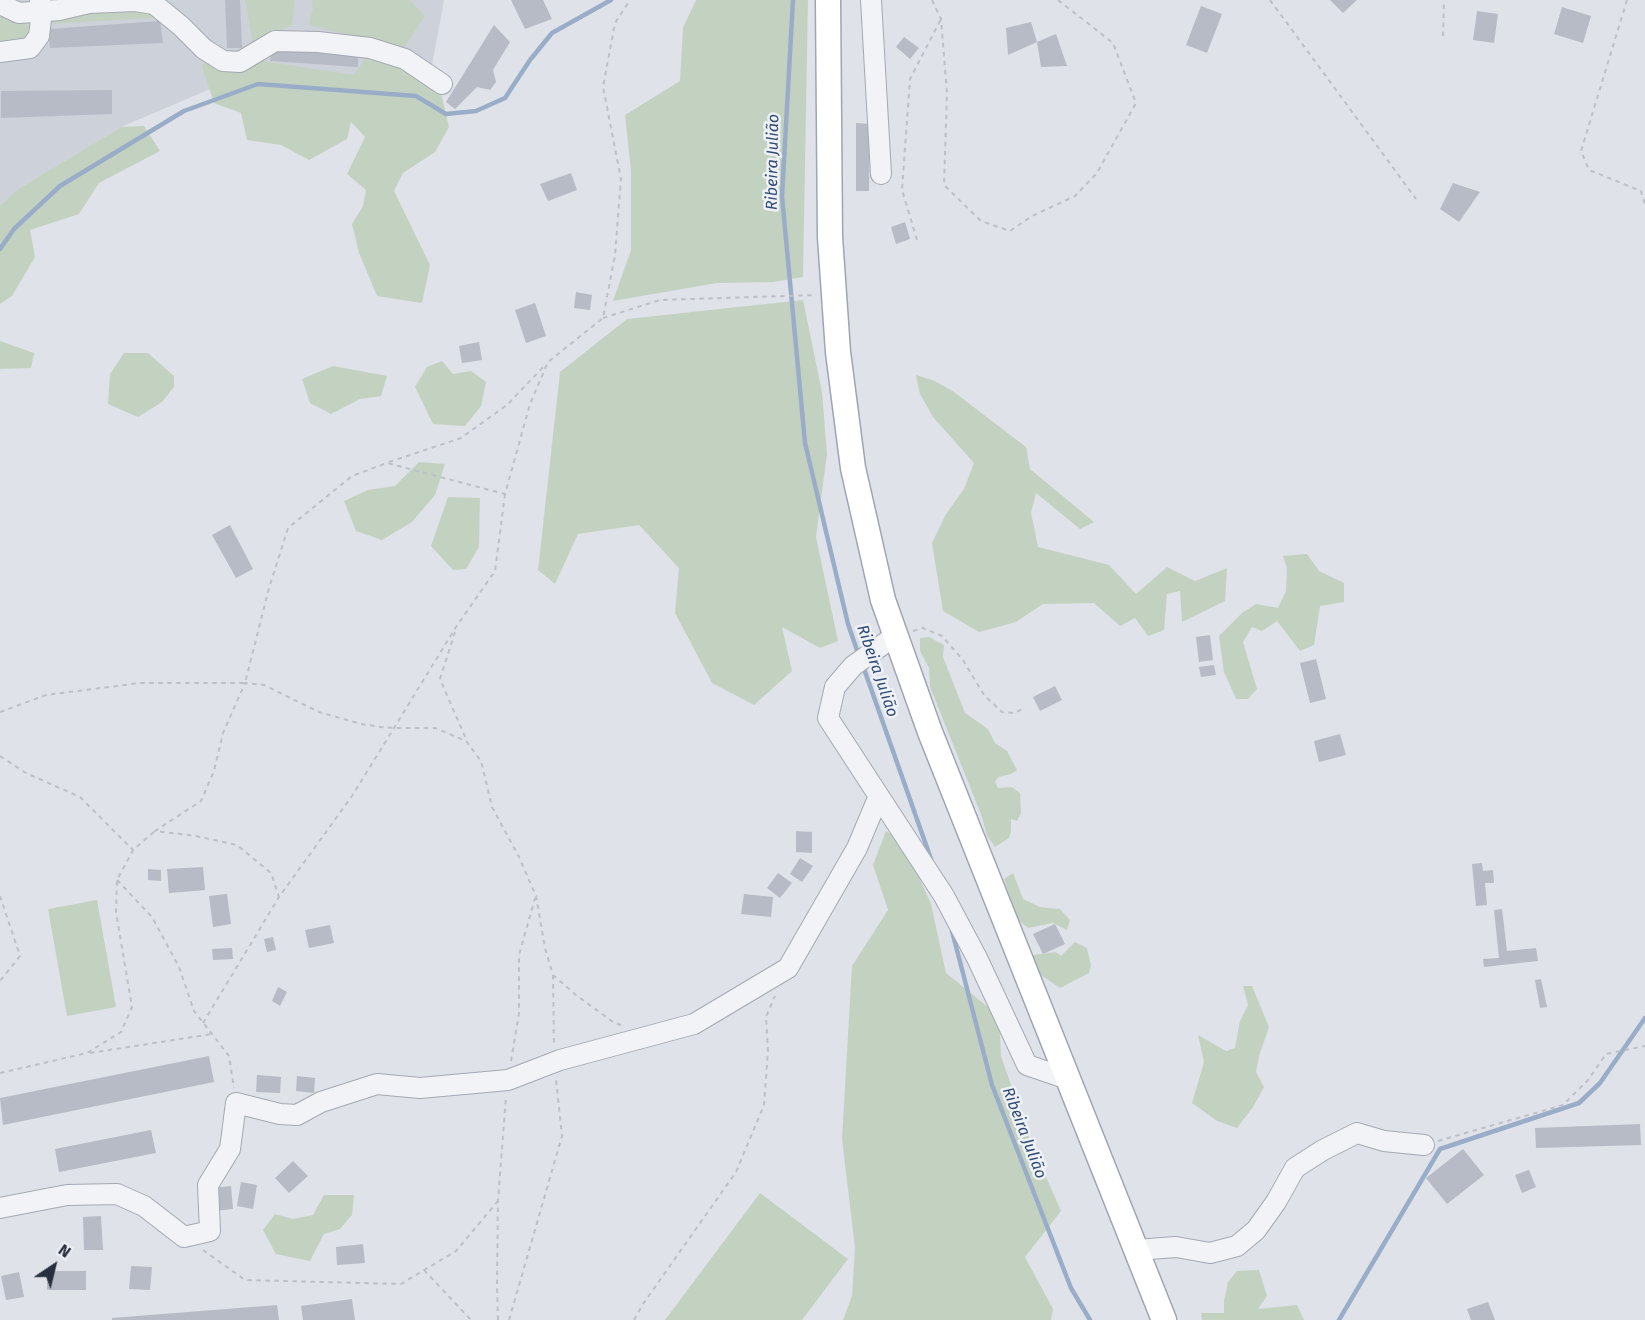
<!DOCTYPE html>
<meta charset="utf-8">
<style>
body{margin:0}
#map{position:relative;width:1645px;height:1320px;overflow:hidden;background:#dfe2e8;font-family:"Fira Sans",sans-serif}
canvas{display:block}
.north{position:absolute;left:24px;top:1236px;width:60px;height:60px;-webkit-text-stroke:4px #eef1f6;paint-order:stroke;rotate:35deg;font-size:16px;font-weight:700;line-height:24px;text-align:center;color:#282f3f}
.north::after{content:'';display:block;margin:auto;width:21px;height:27px;background:#282f3f;clip-path:polygon(50% 0,100% 100%,50% 72%,0 100%)}
</style>
<div id="map">
<canvas width="1645" height="1320"></canvas>
<div class="north">N</div>
</div>
<script>
const ctx = document.querySelector('canvas').getContext('2d');
ctx.lineJoin = 'round';
function fillPath(path, color) {
  ctx.fillStyle = color;
  ctx.fill(path, 'evenodd');
}
function shape(rows) {
  const path = new Path2D();
  for (const r of rows) {
    path.moveTo(r[0], r[1]);
    for (let i = 2; i < r.length; i += 2) path.lineTo(r[i], r[i + 1]);
  }
  return path;
}
function strokePath(path, color, width, dash) {
  ctx.strokeStyle = color;
  ctx.lineWidth = width;
  ctx.lineCap = dash ? 'butt' : 'round';
  ctx.setLineDash(dash || []);
  ctx.stroke(path);
}
function write(font, color, halo, rows, align = 'center') {
  ctx.font = font + ' "Fira Sans",sans-serif';
  ctx.lineWidth = 5;
  ctx.setLineDash([]);
  ctx.textBaseline = 'middle';
  ctx.strokeStyle = halo;
  ctx.fillStyle = color;
  for (const [text, x, y, turn = 0] of rows) {
    ctx.save();
    ctx.translate(x, y);
    ctx.rotate((+turn || 0) * Math.PI / 180);
    ctx.textAlign = isNaN(turn) ? turn : align;
    if (halo) ctx.strokeText(text, 0, 0);
    ctx.fillText(text, 0, 0);
    ctx.restore();
  }
}
fillPath(shape([
 [0,0,444,0,428,87,248,73,121,127,21,187,0,205]
]), '#cdd1da');
fillPath(shape([
 [245,0,295,0,292,25,253,43],
 [312,0,410,0,425,16,401,52,380,43,309,25,313,8],
 [696,0,808,0,803,277,773,282,717,283,613,301,631,250,631,171,625,115,680,81,683,28],
 [90,6,155,12,154,18,46,24,45,15],
 [0,12,22,19,31,29,24,40,0,43],
 [210,53,354,75,367,56,389,62,441,93,449,127,435,152,403,173,394,191,430,265,422,303,377,296,359,253,352,224,363,206,366,190,347,174,365,137,351,122,347,139,309,160,281,145,247,140,241,113,214,103,202,66],
 [144,126,160,151,99,183,79,214,30,230,35,257,12,296,0,304,0,205,21,187,121,127],
 [803,300,822,392,827,454,816,537,838,641,820,648,782,627,792,671,754,705,712,683,675,613,679,568,639,525,578,534,555,584,538,570,560,372,627,319],
 [0,341,34,353,31,368,0,369],
 [124,353,148,353,174,376,174,387,162,402,138,417,108,404,110,374],
 [442,361,453,374,471,371,486,382,481,406,465,426,433,424,415,387,427,367],
 [333,366,387,376,381,396,360,399,331,414,310,403,302,379],
 [916,375,935,381,954,392,1026,447,1030,469,1094,522,1080,529,1036,493,1031,513,1038,547,1109,565,1136,594,1167,567,1195,581,1227,568,1225,601,1182,622,1180,591,1167,594,1164,630,1148,636,1135,618,1120,626,1094,603,1043,604,1016,622,979,632,943,611,932,543,946,514,964,489,974,463,933,417,920,394],
 [419,462,445,464,435,495,412,522,382,540,356,531,344,501,368,490,395,486],
 [448,497,480,498,479,547,466,569,453,570,431,546],
 [1307,554,1319,571,1344,583,1344,602,1320,606,1314,645,1300,651,1277,621,1262,631,1252,627,1243,642,1257,689,1248,699,1236,699,1224,672,1219,636,1242,613,1256,604,1278,608,1286,591,1287,569,1283,556],
 [929,637,944,645,943,657,965,713,988,729,995,743,1007,751,1017,770,1011,774,999,777,995,781,998,788,1012,787,1020,793,1021,813,1017,821,1011,819,1011,831,1009,838,995,847,987,836,982,817,930,687,929,668,920,651,920,638],
 [886,831,903,842,931,904,946,973,999,1016,1001,1056,1031,1143,1061,1211,1025,1257,1053,1309,1051,1320,843,1320,852,1296,855,1248,842,1139,852,966,888,910,873,865],
 [1013,873,1023,899,1040,907,1060,909,1070,920,1067,930,1053,923,1028,928,1018,920,1004,879],
 [97,900,116,1007,67,1016,48,909],
 [1075,942,1087,948,1091,965,1089,973,1060,988,1038,973,1033,955,1056,952,1061,956],
 [1243,986,1252,986,1269,1027,1259,1056,1256,1072,1264,1087,1253,1107,1237,1128,1217,1121,1192,1103,1204,1062,1198,1035,1226,1051,1235,1048,1240,1021,1248,1005],
 [760,1193,848,1259,802,1320,665,1320],
 [324,1195,354,1195,352,1215,340,1229,324,1234,310,1261,276,1254,263,1230,275,1214,293,1219,313,1215],
 [1259,1270,1267,1296,1258,1309,1297,1305,1304,1320,1202,1320,1201,1313,1224,1313,1224,1301,1228,1282,1237,1271]
]), '#c3d2c0');
strokePath(shape([
 [793,0,782,196,805,443,848,624,859,656],
 [0,249,14,229,60,186,184,111,258,84,416,96,446,114,476,111,505,98,530,60,552,33,611,0],
 [863,666,931,859],
 [952,931,992,1085,1071,1288,1090,1320],
 [1339,1320,1440,1149,1579,1103,1600,1083,1645,1018]
]), '#9aadc8', 4.5);
fillPath(shape([
 [225,0,240,0,242,48,227,48],
 [511,0,543,0,552,19,525,29],
 [1330,0,1357,0,1343,13],
 [1201,6,1222,14,1207,53,1186,45],
 [1562,7,1591,16,1583,43,1554,34],
 [1477,11,1498,14,1494,43,1473,40],
 [160,21,163,43,50,48,48,29],
 [1031,22,1037,42,1008,55,1006,28],
 [494,25,510,42,493,70,496,82,490,90,477,87,455,109,446,102],
 [1056,34,1067,66,1041,67,1037,42],
 [904,37,919,48,910,59,896,47],
 [273,45,358,52,358,67,270,61],
 [112,90,112,114,1,118,1,91],
 [856,123,870,124,869,191,856,191],
 [571,173,577,190,548,201,540,184],
 [1453,183,1480,192,1459,222,1440,209],
 [905,222,910,239,896,244,891,227],
 [576,292,592,295,590,310,574,308],
 [535,303,546,336,526,343,515,310],
 [479,342,482,360,462,363,459,346],
 [230,525,253,569,236,578,212,535],
 [1210,635,1213,660,1199,662,1196,637],
 [1316,659,1326,699,1310,703,1300,663],
 [1214,665,1216,675,1201,677,1199,667],
 [1055,686,1062,700,1040,711,1033,697],
 [1340,734,1346,755,1319,762,1314,741],
 [796,831,812,832,812,853,796,852],
 [800,858,813,866,802,882,790,874],
 [1482,863,1483,871,1493,870,1494,883,1485,883,1487,905,1476,906,1472,864],
 [203,867,205,890,169,893,167,869],
 [148,869,161,870,161,881,148,880],
 [778,873,792,883,780,898,767,888],
 [227,894,231,924,213,927,209,896],
 [744,894,773,897,771,917,741,914],
 [1502,909,1507,951,1536,948,1538,961,1484,967,1483,959,1499,958,1494,910],
 [1055,924,1065,944,1043,954,1033,934],
 [330,925,334,943,309,948,305,930],
 [273,937,276,950,267,952,264,939],
 [232,948,233,959,213,960,212,949],
 [1541,979,1547,1007,1540,1008,1535,980],
 [278,987,287,992,280,1006,272,1001],
 [209,1056,214,1082,3,1125,0,1098],
 [257,1075,281,1077,280,1093,256,1092],
 [297,1076,315,1078,314,1093,296,1091],
 [1640,1124,1641,1145,1536,1148,1535,1128],
 [151,1130,156,1153,59,1172,55,1149],
 [1463,1149,1484,1175,1447,1204,1426,1178],
 [293,1161,308,1176,289,1193,275,1178],
 [1529,1170,1536,1187,1522,1193,1515,1175],
 [241,1182,257,1185,253,1209,237,1206],
 [231,1186,233,1209,215,1211,213,1188],
 [101,1216,103,1250,84,1250,83,1217],
 [363,1244,365,1263,337,1265,336,1247],
 [131,1266,152,1267,150,1290,129,1289],
 [47,1271,86,1271,86,1290,47,1290],
 [19,1272,24,1297,6,1300,1,1276],
 [352,1299,355,1320,303,1320,301,1306],
 [1488,1302,1495,1320,1471,1320,1467,1309],
 [277,1305,279,1320,112,1320,112,1318]
]), '#b6bbc5');
const minor = shape([
 [871,0,881,174],
 [0,4,19,13,59,10,89,3,135,1,154,4,181,26,204,49,223,61,240,62,275,41,318,42,370,48,405,59,442,84],
 [0,52,30,48,39,36,42,11,40,0],
 [896,635,853,666,835,687,828,718,944,896,977,958,1027,1065,1068,1079],
 [0,1208,67,1195,117,1194,144,1206,184,1237,210,1231,208,1185,230,1149,236,1103,280,1114,297,1115,321,1102,377,1084,420,1088,508,1080,560,1060,694,1024,788,968,857,848,878,798],
 [1136,1250,1176,1247,1210,1253,1237,1246,1256,1230,1276,1202,1295,1168,1323,1150,1357,1133,1384,1141,1424,1145]
]);
const major = shape([
 [828,0,830,237,838,352,853,468,883,600,930,732,1164,1320]
]);
strokePath(minor, '#a4a9b2', 22);
strokePath(major, '#9ea5b4', 27);
strokePath(shape([
 [932,0,941,19,947,93,944,185,981,221,1010,231,1032,216,1075,196,1097,173,1136,103,1113,43,1058,0],
 [1270,0,1416,199],
 [1627,0,1581,151,1589,170,1641,191,1645,205],
 [1443,36,1444,0],
 [917,240,902,190,910,79,941,19],
 [603,318,660,300,816,295],
 [389,462,461,438,507,405,546,364],
 [505,494,495,571,456,627,394,728,352,796,279,897,271,873,237,845,196,836,155,831,201,801,214,771,223,733,245,683,264,685,319,712,361,724,381,727,394,728,435,728,466,741,481,761,492,807,519,857,536,896,545,948,553,975,576,995,613,1022,621,1025],
 [913,631,923,628,942,636,963,660,984,695,1002,712,1014,713,1025,708],
 [455,632,440,679,466,739],
 [0,712,46,695,140,683,245,683,269,588,288,528,352,476,387,463,505,494,530,404,548,362,603,318,615,255,621,179,603,87,615,23,630,0],
 [0,756,26,773,80,797,133,850],
 [117,880,152,917,179,967,194,1011,229,1056,234,1088],
 [0,896,20,956,0,981],
 [553,975,554,1044],
 [203,1023,279,897],
 [90,1053,212,1034],
 [511,1061,519,1013,519,955,535,898],
 [0,1073,87,1053,121,1032,132,1007,116,912,117,880,133,850,155,831],
 [1438,1141,1563,1105,1588,1080,1606,1054,1645,1046],
 [203,1250,245,1280,401,1284,456,1251,498,1201],
 [424,1270,471,1320],
 [498,1320,497,1285,498,1201,506,1096],
 [509,1320,562,1136,556,1080],
 [634,1320,643,1304,736,1172,764,1105,768,1051,766,1017,775,996]
]), '#bdc0c7', 2, [4.5, 4.5]);
strokePath(minor, '#f2f3f7', 20);
strokePath(major, '#fff', 24);
write('italic 16px', '#324b73', '#eef1f6', [
 ["Ribeira Julião",773,162,-89],
 ["Ribeira Julião",877,671,71],
 ["Ribeira Julião",1024,1133,69]
]);
</script>
